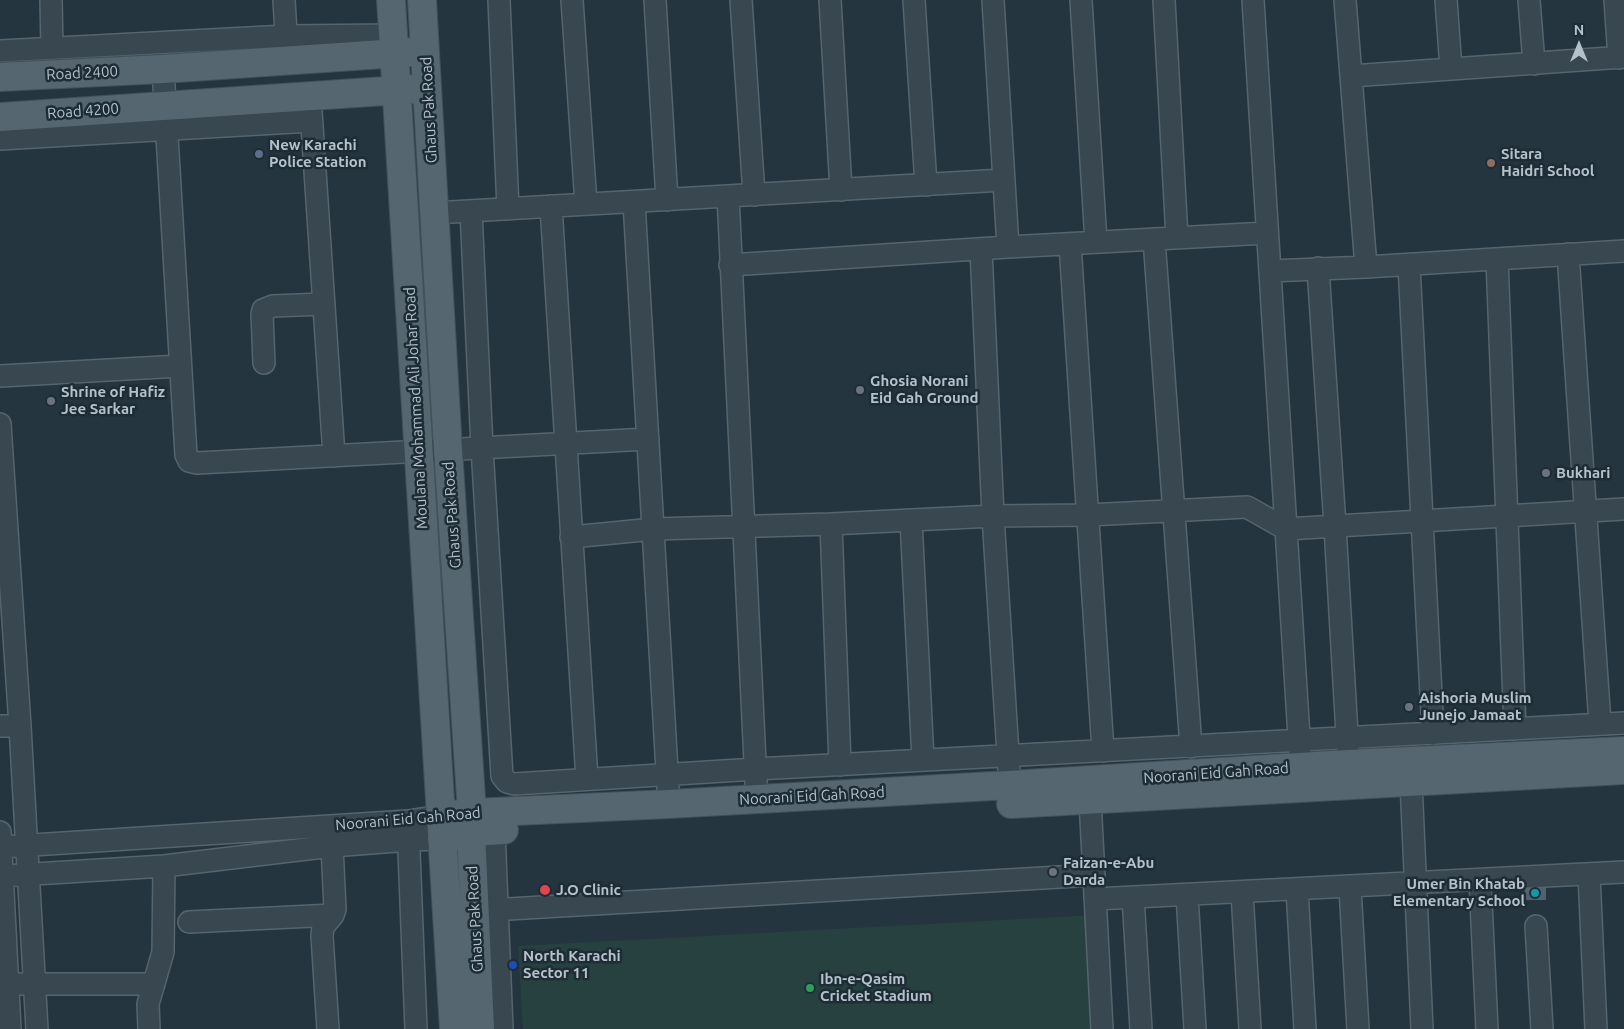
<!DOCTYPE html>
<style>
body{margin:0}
#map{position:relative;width:1624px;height:1029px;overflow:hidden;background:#243540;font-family:Ubuntu,sans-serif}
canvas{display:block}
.north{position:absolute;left:1554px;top:20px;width:50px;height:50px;-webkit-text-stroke:4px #1d2c35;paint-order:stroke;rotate:0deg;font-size:14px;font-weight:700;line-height:20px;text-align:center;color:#b4c1cb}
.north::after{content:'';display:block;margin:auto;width:18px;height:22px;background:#b4c1cb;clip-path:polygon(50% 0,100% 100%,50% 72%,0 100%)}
</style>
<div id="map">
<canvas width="1624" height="1029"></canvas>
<div class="north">N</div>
</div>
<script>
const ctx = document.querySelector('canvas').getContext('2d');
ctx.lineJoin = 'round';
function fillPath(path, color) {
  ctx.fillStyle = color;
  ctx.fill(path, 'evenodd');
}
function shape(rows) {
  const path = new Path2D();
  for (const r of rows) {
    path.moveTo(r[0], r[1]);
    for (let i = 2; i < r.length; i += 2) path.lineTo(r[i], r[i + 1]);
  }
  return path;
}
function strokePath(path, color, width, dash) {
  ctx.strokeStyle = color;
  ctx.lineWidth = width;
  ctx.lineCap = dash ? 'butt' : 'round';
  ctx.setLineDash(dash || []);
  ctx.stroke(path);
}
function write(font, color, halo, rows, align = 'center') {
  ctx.font = font + ' Ubuntu,sans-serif';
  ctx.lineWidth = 5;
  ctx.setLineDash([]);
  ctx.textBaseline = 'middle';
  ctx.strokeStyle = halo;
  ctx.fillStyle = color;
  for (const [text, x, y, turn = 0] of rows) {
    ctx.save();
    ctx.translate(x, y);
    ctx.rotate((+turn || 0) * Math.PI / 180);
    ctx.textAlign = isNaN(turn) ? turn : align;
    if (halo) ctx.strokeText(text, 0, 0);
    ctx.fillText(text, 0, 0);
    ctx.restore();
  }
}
fillPath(shape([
 [1095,915,1102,1029,523,1029,518,946]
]), '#26413f');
fillPath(shape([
 [1524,885,1546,885,1546,900,1525,900]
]), '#4f626e');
const minor = shape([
 [51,0,52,48],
 [284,0,287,50],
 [499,0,508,209],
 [572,0,586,204],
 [655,0,667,200],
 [741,0,754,195],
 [830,0,841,190],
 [914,0,926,185],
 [993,0,1008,247],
 [1081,0,1096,242],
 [1164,0,1177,238],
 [1253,0,1300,753],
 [1345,0,1366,267],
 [1446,0,1451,69],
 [1529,0,1534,64],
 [1615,0,1619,58],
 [0,51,286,36,393,35],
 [163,69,186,455,189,461,197,463,648,439],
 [1351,76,1624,57],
 [310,96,334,456],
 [0,139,311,121],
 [728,196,756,783],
 [634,202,668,788],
 [551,206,587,779],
 [471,211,482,448,502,776,507,782,514,784,756,769,1624,723],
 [434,213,1003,180],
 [1154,239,1191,747],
 [1070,244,1103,751],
 [981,249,993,516,1009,770],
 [1568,254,1600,724],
 [1497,259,1515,729],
 [730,265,1008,247,1267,233],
 [1409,265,1433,734],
 [1318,268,1335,526,1348,752],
 [1270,271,1366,267,1624,251],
 [264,363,262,314,263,310,273,306,324,304],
 [0,376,180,366],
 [0,424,20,726,37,1029],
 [911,520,923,760],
 [831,524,840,765],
 [571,537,654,529,831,524,993,516,1088,515,1247,507,1286,529,1624,509],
 [0,726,20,726],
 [1411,782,1422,1029],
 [1090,800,1102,1029],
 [408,826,416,1029],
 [494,830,502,1029],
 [0,832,10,1029],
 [1,847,408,821,440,816],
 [1589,874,1596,1029],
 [2,876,164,866,332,846,410,840,442,839],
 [1480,880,1487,1029],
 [1350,887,1358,1029],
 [1297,889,1305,1029],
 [1242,892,1250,1029],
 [1187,895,1195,1029],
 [1133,897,1141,1029],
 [1095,899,1624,872],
 [474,911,1094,875],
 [189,922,333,915],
 [1536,926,1542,1029],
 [20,984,154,984],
 [149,1029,148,1004,163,952,164,866],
 [328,1029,322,936,323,927,333,915,335,909,332,846]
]);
const major = shape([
 [391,0,454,1029],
 [422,0,448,450,472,813,471,832,480,1029],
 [0,77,163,69,413,52],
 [0,117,415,89],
 [1011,804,1624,770],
 [440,816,472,813,669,804,1010,785,1349,764,1624,751],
 [442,839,471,832,504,830]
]);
strokePath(minor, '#56646e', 24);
strokePath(major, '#415059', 30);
strokePath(minor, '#384750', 21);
strokePath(major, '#566670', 28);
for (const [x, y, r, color] of [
 [259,154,5,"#5c6f8a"],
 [1491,163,5,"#8d6e63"],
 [860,390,5,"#6b7280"],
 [51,401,5,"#6b7280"],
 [1546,473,5,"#6b7280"],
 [1409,707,5,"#6b7280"],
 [1053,872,5,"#6b7280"],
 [545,890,6,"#e0444e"],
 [1535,893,5,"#0f9aa8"],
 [513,965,5,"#1a4fb4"],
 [810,988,5,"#2e9e5b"]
]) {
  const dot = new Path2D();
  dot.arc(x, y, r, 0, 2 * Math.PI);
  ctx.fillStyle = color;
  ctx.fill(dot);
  strokePath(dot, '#1d2c35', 2);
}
write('15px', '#b4c1cb', '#1d2c35', [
 ["Road 2400",82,73,-3],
 ["Ghaus Pak Road",429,110,-93],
 ["Road 4200",83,111,-4],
 ["Moulana Mohammad Ali Johar Road",416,408,-93],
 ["Ghaus Pak Road",452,515,-94],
 ["Noorani Eid Gah Road",1216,773,-4],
 ["Noorani Eid Gah Road",812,796,-3],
 ["Noorani Eid Gah Road",408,819,-5],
 ["Ghaus Pak Road",475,919,-93]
]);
write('bold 15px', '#b4c1cb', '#1d2c35', [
 ["New Karachi",269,145],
 ["Police Station",269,162],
 ["Sitara",1501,154],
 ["Haidri School",1501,171],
 ["Ghosia Norani",870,381],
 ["Eid Gah Ground",870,398],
 ["Shrine of Hafiz",61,392],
 ["Jee Sarkar",61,409],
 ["Bukhari",1556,473],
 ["Aishoria Muslim",1419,698],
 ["Junejo Jamaat",1419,715],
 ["Faizan-e-Abu",1063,863],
 ["Darda",1063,880],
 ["Umer Bin Khatab",1525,884,"right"],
 ["Elementary School",1525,901,"right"],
 ["J.O Clinic",556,890],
 ["North Karachi",523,956],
 ["Sector 11",523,973],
 ["Ibn-e-Qasim",820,979],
 ["Cricket Stadium",820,996]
], 'left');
</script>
